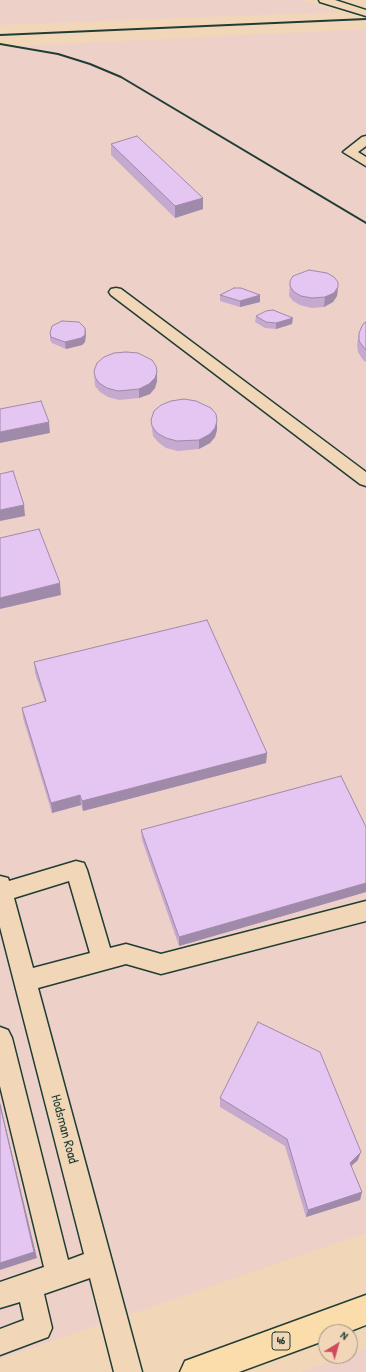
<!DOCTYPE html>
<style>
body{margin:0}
#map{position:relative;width:366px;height:1372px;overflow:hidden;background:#f1d6b8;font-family:"Patrick Hand",sans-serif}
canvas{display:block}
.north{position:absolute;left:318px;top:1324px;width:40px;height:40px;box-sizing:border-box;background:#f1d6b8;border:1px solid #9d9983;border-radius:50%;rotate:37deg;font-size:11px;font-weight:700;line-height:16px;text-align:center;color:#1f3d34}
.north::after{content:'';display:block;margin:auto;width:14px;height:18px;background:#d1495b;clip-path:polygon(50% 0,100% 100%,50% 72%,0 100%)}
</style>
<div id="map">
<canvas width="366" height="1372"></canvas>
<div class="north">N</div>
</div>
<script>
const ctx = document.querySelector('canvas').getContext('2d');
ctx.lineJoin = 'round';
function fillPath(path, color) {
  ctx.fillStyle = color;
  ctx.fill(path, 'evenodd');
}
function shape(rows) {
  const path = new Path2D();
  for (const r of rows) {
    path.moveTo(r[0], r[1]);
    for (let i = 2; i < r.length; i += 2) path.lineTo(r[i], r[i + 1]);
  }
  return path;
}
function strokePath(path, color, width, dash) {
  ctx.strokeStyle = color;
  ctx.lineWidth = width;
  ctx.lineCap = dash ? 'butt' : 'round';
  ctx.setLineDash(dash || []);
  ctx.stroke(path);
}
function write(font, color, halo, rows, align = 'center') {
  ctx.font = font + ' "Patrick Hand",sans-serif';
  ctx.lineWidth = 3;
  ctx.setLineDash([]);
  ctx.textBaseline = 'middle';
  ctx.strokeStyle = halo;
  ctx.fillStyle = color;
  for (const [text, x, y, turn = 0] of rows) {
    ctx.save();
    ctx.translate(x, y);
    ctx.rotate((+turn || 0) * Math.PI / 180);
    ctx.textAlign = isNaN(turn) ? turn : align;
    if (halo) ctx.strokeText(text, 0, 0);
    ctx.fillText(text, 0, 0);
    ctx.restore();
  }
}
fillPath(shape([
 [0,0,301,0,340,12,0,25],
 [366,29,366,1233,0,1359,0,47],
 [366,1349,366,1372,301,1372,345,1356,350,1356,350,1354]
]), '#edd1c9');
const minor = shape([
 [319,0,335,0,366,10,366,16,320,2,319,0],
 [366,136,366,146,358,152,366,157,366,166,343,152,362,137,366,136],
 [116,288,121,289,366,472,366,486,360,484,111,295,109,292,111,289,116,288],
 [76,861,84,863,87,870,110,948,126,944,161,954,366,901,366,921,161,974,126,964,38,988,142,1372,114,1372,90,1278,44,1294,52,1328,48,1337,0,1355,0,1329,24,1320,20,1302,0,1308,0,1282,44,1267,0,1086,0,1027,8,1030,12,1038,68,1260,84,1254,0,927,0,876,8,878,9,881,76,861],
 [69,881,90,953,33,968,14,898,69,881]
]);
const major = shape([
 [366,1295,366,1325,348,1332,326,1332,326,1340,239,1372,180,1372,185,1361,366,1295]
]);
strokePath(minor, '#1f3d34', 3);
strokePath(major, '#1f3d34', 3);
fillPath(minor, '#f1d6b8');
fillPath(major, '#fbddab');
strokePath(shape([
 [0,35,366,19],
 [0,44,58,54,90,64,121,77,366,223]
]), '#1f3d34', 2);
fillPath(shape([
 [111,144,203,198,203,209,175,218,111,155],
 [290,281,338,287,337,296,333,302,324,307,311,308,300,305,293,301,289,296],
 [220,295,260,302,240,307,220,301],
 [256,316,292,324,276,329,265,328,255,322],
 [366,322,366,362,363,360,358,352,357,345,359,333],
 [85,328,86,335,85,342,82,345,66,349,52,343,50,340,50,333],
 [94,371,157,372,157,381,155,388,150,394,139,398,119,400,108,397,100,392,95,386],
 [151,420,217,430,215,437,210,443,199,449,178,451,166,448,158,442,153,436,152,429],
 [34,662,267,753,266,763,83,811,81,805,52,813,23,718,22,708,45,702,35,673],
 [366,827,366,892,179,946,142,840,141,830],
 [220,1098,358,1160,351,1166,362,1192,360,1200,306,1217,285,1146,220,1107]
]), '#c5a9cf');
fillPath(shape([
 [203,198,203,209,175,218,175,206],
 [338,287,337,296,333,302,324,307,325,297],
 [260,295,260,302,240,307,240,301],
 [293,318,292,324,276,329,276,323],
 [85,328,86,335,85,342,82,345,66,349,65,342],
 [157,372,157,381,155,388,150,394,139,398,139,389],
 [217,421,217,430,215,437,210,443,199,449,199,440],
 [49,422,50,433,0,443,0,432],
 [24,505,25,516,0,521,0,510],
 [60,583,61,595,0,609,0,598],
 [267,753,266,763,83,811,82,801],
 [80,795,81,805,52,813,51,803],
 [366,883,366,892,179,946,179,937],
 [0,1103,37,1258,0,1270],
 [361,1152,358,1160,347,1170,350,1163],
 [362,1192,360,1200,306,1217,308,1210]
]), '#a08aa9');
const building = shape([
 [137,136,203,198,175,206,111,144,137,136],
 [309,270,327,273,334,277,338,282,338,287,334,293,325,297,312,298,301,296,294,292,290,286,290,281,293,276,309,270],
 [234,288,241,288,260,295,240,301,220,295,234,288],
 [273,310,293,318,276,323,266,322,256,316,266,311,273,310],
 [62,321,79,322,85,328,85,335,81,338,65,342,51,337,50,333,52,326,62,321],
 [366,322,366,350,365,349,359,341,359,333,363,324,366,322],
 [126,352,138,353,152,360,156,366,157,372,155,378,149,384,139,389,118,391,107,388,99,383,95,377,94,371,97,363,104,357,114,353,126,352],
 [184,399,196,401,211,408,216,414,217,421,215,428,210,434,199,440,177,441,166,438,157,433,152,426,151,420,154,411,161,405,171,401,184,399],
 [41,401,49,422,0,432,0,409,41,401],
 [13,471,24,505,0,510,0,474,13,471],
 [39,529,60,583,0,598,0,538,39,529],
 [207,620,267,753,82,801,80,795,51,803,22,708,46,701,34,662,207,620],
 [341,776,366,827,366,883,179,937,141,830,341,776],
 [258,1022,320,1052,361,1152,350,1163,362,1192,308,1210,287,1139,220,1098,258,1022],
 [0,1105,34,1252,0,1263,0,1105]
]);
fillPath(building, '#e5c5f1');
strokePath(building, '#a08aa9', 1);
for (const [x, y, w] of [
 [281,1341,18]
]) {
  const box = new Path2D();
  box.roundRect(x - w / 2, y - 9, w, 18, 3);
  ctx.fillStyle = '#f1d6b8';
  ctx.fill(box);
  strokePath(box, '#1f3d34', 1);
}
write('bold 11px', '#1f3d34', null, [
 ["46",281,1341]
]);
write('14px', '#1f3d34', '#f1d6b8', [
 ["Hodsman Road",64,1129,75]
]);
</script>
